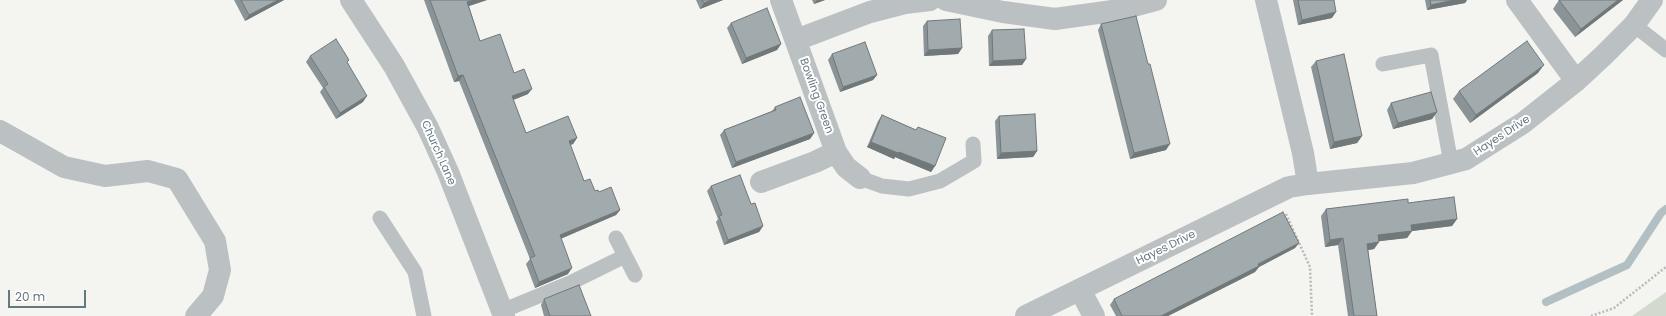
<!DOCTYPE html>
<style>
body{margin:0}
#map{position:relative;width:1666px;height:316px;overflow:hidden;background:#f4f4f0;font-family:Poppins,sans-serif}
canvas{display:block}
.scale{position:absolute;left:8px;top:290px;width:78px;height:18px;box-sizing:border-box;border:2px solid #65777f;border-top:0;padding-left:5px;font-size:12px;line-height:14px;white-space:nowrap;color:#65777f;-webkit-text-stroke:3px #fff;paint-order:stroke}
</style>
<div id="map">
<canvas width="1666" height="316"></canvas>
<div class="scale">20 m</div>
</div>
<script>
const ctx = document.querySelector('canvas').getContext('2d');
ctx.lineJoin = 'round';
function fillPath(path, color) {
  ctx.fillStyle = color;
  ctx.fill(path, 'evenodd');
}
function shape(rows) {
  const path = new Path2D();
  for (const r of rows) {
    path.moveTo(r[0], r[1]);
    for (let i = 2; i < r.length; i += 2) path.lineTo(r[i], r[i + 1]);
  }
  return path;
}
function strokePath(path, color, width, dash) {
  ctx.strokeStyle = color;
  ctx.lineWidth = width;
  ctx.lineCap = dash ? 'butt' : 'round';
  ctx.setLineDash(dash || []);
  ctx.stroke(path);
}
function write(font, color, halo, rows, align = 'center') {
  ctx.font = font + ' Poppins,sans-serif';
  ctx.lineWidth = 4;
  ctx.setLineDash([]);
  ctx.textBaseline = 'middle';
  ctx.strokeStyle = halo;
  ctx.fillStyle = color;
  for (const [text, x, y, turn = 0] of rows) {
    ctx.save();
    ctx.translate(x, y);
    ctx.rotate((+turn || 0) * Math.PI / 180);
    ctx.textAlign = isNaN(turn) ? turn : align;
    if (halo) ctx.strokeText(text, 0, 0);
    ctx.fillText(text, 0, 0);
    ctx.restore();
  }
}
fillPath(shape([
 [1666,292,1666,316,1632,316]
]), '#d4d9d0');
strokePath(shape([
 [1546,302,1627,265,1661,213,1666,209]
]), '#b3c0c3', 8);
strokePath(shape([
 [1286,214,1310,267,1312,316],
 [1591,316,1614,308,1666,267]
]), '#b7babc', 2.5, [2, 2]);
strokePath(shape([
 [1634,25,1666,50],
 [1383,64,1431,55,1451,163],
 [860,178,882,186,909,189,940,181,974,161,973,144],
 [380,218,415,272,424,316],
 [616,238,635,275],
 [502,311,570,283,625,256]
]), '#bbc0c2', 15);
strokePath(shape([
 [351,0,394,66,428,128,448,172,504,316],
 [781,0,836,152],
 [946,0,1003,12,1055,19,1119,10,1156,0],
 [1266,0,1303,153,1308,184],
 [1517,0,1576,81],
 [796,40,870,12,905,3,930,0],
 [0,131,64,167,105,176,148,171,177,179,215,241,220,270,213,296,196,316],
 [761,182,815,162,836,152,846,167,860,178],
 [1080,290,1094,316],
 [1026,316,1289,187,1308,184,1413,173,1466,159,1523,123,1576,81,1604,55,1634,25,1652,0]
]), '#bbc0c2', 22);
fillPath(shape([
 [234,0,284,0,245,21],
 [424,0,487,0,469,6,480,41,514,73,528,94,513,100,526,133,577,138,573,144,570,145,584,181,595,191,599,192,620,210,616,215,561,238,568,274,535,288,526,264,530,259,459,81,454,82],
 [696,0,723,0,700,9],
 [812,0,825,0,814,4],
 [1293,0,1334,0,1332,18,1298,25],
 [1425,0,1467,0,1465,3,1427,10],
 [1559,0,1623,0,1575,37,1553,9],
 [927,21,962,48,958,54,924,56,923,26],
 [731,23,781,44,777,50,742,64,727,28],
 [1101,24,1166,150,1130,159,1098,30],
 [992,30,1026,59,1022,65,989,66,988,36],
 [832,54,877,75,873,80,840,92,828,60],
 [310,56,348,63,363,102,336,119,320,92,323,88,306,62],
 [1316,61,1362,136,1357,143,1330,149,1311,67],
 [1538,73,1470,123,1453,99,1459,91],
 [1391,103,1437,112,1432,119,1393,129,1387,110],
 [775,107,814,133,810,139,732,168,720,135,724,130,772,111],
 [882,115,916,130,918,127,935,166,931,172,895,157,894,159,867,147,878,121],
 [999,116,1037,151,1033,157,997,159,995,121],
 [711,186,751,204,763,226,759,232,724,245,716,222,718,219,707,191],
 [1408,203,1457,219,1452,226,1412,231,1407,238,1378,241,1379,242,1374,249,1368,250,1377,316,1348,316,1338,245,1325,247,1321,216,1326,209],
 [1299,243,1295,248,1259,267,1255,272,1168,316,1116,316,1110,305,1114,299],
 [544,299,591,316,544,316,541,305]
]), '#8a9396');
fillPath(shape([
 [278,0,284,0,245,21,249,15],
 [474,0,487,0,463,8,467,2],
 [712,0,723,0,700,9,704,3],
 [817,0,825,0,814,4],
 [1454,0,1467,0,1465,3,1427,10,1431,5],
 [1618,0,1623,0,1575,37,1581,29],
 [1336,12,1332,18,1298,25,1302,20],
 [781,44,777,50,742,64,746,58],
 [962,48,958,54,924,56,928,50],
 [1026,59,1022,65,989,66,993,61],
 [1544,65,1538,73,1470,123,1476,115],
 [463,75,459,81,454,82,458,76],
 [877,75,873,80,840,92,843,87],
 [532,89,528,94,508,102,512,96],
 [367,96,363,102,336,119,340,113],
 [1437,112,1432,119,1393,129,1398,123],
 [814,133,810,139,732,168,736,162],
 [1362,136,1357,143,1330,149,1334,142],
 [577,138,573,144,565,147,569,141],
 [871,142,899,152,935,166,931,172,895,157,894,159,867,147],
 [1170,144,1166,150,1130,159,1134,153],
 [1037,151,1033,157,997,159,1001,153],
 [620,210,616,215,556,241,560,235],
 [1457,219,1452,226,1412,231,1407,238,1373,242,1378,235,1411,225],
 [763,226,759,232,724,245,728,240],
 [1343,238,1338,245,1325,247,1330,240],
 [1379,242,1374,249,1363,251,1367,244],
 [1299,243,1295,248,1259,267,1255,272,1168,316,1161,316],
 [572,268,568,274,535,288,539,282]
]), '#71787a');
const building = shape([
 [241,0,278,0,249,15,241,0],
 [430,0,474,0,467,2,480,41,500,34,514,73,524,69,532,89,512,96,526,133,568,116,577,138,569,141,584,181,590,179,595,191,598,190,599,192,611,187,620,210,560,235,572,268,539,282,530,258,535,256,463,75,458,76,430,0],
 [702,0,712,0,704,3,702,0],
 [1298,0,1334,0,1336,12,1302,20,1298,0],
 [1430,0,1454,0,1431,5,1430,0],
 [1559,0,1618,0,1581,29,1559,0],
 [767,8,781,44,746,58,731,23,767,8],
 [1136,16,1148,64,1150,64,1170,144,1134,153,1101,24,1136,16],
 [960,19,962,48,928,50,927,21,960,19],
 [1024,29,1026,59,993,61,992,30,1024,29],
 [336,39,349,60,347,62,367,96,340,113,324,87,328,84,310,56,336,39],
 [1527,41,1544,65,1476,115,1459,91,1527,41],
 [865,42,877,75,843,87,832,54,865,42],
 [1344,54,1362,136,1334,142,1316,61,1344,54],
 [1431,92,1437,112,1398,123,1391,103,1431,92],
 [800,97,814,133,736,162,724,130,776,110,775,107,800,97],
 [1035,114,1037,151,1001,153,999,116,1035,114],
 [882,115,916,130,918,127,946,138,935,166,899,152,898,153,871,142,882,115],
 [740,175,751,204,755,203,763,226,728,240,719,216,722,215,711,186,740,175],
 [1454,197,1457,219,1411,225,1412,231,1378,235,1379,242,1367,244,1377,316,1354,316,1343,238,1330,240,1326,209,1408,199,1408,203,1454,197],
 [1283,212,1299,243,1258,264,1259,266,1161,316,1122,316,1114,299,1283,212],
 [579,285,591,316,550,316,544,299,579,285]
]);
fillPath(building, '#a1abae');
strokePath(building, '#71787a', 1);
write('11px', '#65777f', '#fff', [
 ["Bowling Green",816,96,70],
 ["Hayes Drive",1502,136,-33],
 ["Church Lane",438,153,66],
 ["Hayes Drive",1166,248,-26]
]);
</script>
